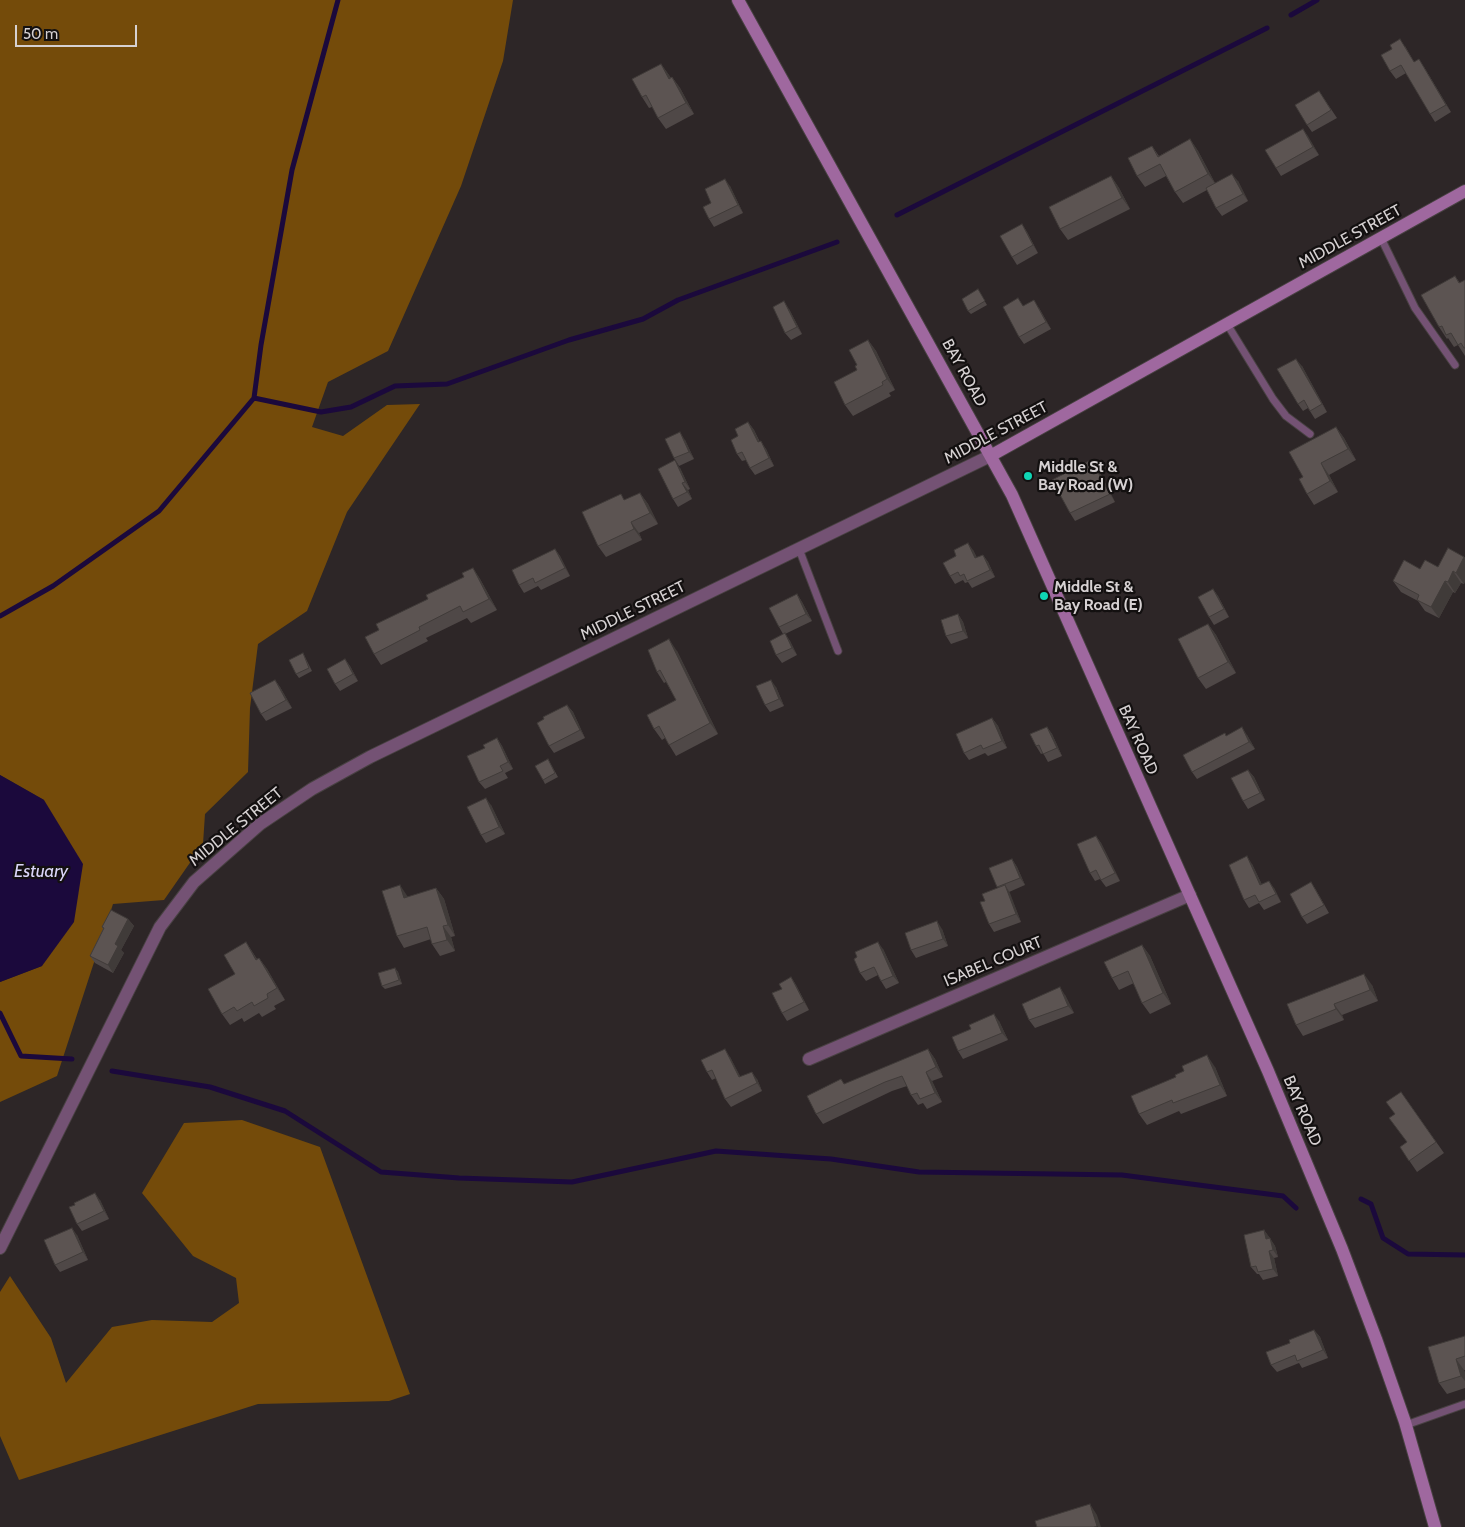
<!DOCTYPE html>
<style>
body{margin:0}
#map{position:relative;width:1465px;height:1527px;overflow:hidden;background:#2d2627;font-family:Cabin,sans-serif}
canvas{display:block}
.scale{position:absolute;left:15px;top:25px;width:122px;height:22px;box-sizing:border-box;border:2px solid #d6d1d2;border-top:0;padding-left:6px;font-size:15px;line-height:18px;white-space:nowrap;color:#d6d1d2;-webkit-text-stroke:4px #131010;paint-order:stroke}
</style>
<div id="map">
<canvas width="1465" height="1527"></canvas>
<div class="scale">50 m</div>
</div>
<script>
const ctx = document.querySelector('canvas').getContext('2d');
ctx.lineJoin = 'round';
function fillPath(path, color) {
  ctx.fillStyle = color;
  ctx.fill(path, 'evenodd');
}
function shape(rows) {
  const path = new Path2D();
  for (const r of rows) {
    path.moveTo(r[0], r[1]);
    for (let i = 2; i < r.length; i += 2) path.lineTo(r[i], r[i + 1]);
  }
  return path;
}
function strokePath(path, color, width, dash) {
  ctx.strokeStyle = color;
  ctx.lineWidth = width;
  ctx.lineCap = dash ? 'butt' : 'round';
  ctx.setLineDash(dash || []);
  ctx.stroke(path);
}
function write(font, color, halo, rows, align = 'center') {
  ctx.font = font + ' Cabin,sans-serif';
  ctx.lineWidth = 4.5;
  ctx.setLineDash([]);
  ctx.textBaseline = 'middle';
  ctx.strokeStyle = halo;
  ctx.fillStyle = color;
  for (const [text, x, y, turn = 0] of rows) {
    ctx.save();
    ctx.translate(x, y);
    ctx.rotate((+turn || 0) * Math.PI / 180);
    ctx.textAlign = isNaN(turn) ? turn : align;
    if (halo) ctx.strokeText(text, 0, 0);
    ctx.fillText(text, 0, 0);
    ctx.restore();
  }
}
fillPath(shape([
 [0,0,513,0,503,61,461,186,388,351,328,382,312,427,343,436,387,405,420,404,347,512,307,611,258,644,250,708,248,772,205,814,203,844,164,900,113,904,57,1076,0,1102,0,982,42,966,44,800,0,775],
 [242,1120,320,1147,410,1394,389,1401,258,1404,19,1480,0,1436,0,1292,10,1276,51,1338,66,1383,112,1327,152,1320,212,1322,239,1303,236,1278,193,1256,142,1193,184,1123]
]), '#744b0a');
fillPath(shape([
 [0,775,44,800,83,864,74,922,42,966,0,982]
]), '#1b093c');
strokePath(shape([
 [1291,15,1317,0],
 [897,215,1267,28],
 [254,398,321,412,351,407,395,386,447,384,569,340,643,319,678,300,837,242],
 [0,616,53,586,159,511,254,398,261,345,292,170,338,0],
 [0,1013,21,1056,72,1059],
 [112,1071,210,1087,285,1111,381,1172,459,1178,572,1182,716,1151,831,1159,919,1172,1122,1175,1283,1196,1296,1208],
 [1361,1199,1371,1204,1383,1238,1408,1254,1465,1255]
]), '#1b093c', 5);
const lane = shape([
 [1381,238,1415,308,1455,365],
 [1227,324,1273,399,1286,416,1310,434],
 [799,549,838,651],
 [1406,1425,1465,1404]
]);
const street = shape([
 [809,1059,1190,895],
 [0,1248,160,927,194,882,260,824,312,789,370,757,992,455]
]);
const secondary = shape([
 [738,0,1012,495,1268,1071,1342,1249,1376,1339,1405,1422,1435,1527],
 [992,455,1465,191]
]);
strokePath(lane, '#484142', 9);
strokePath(street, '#484142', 14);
strokePath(secondary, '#484142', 14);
strokePath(lane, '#745274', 7);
strokePath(street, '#745274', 12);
strokePath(secondary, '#9f689f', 12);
fillPath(shape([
 [1405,46,1414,62,1424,67,1451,112,1435,122,1430,114,1406,73,1396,79,1390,71],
 [661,64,671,78,672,77,680,88,694,114,666,129,658,118,652,107,649,108,642,97],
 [1319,91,1337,118,1312,132,1307,125],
 [1303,129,1319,155,1281,176,1276,168],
 [1190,139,1198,151,1215,183,1238,181,1248,201,1222,216,1216,208,1207,190,1183,203,1175,192,1166,176,1145,187,1137,176,1152,146,1159,156],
 [1111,176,1119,188,1130,209,1068,240,1060,229],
 [730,186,743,213,714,227,709,219],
 [1022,224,1027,232,1038,253,1017,265,1012,257],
 [1455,276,1460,283,1465,280,1465,356,1458,345,1454,347,1448,338,1447,339,1439,327],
 [980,293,987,305,971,314,968,311],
 [1024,306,1039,308,1051,329,1024,344,1019,337],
 [789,309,802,334,791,340,785,333],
 [868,340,876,351,895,390,889,393,891,396,853,416,845,405,857,370,857,365],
 [1302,366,1327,412,1315,419,1308,408,1303,411,1298,404],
 [748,422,754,430,760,442,766,449,774,466,755,475,750,468,746,460,742,461,737,454,738,436],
 [1336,427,1344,438,1356,460,1329,475,1338,492,1314,505,1307,494,1303,477],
 [685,440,694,459,679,466,674,458],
 [1097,467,1115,502,1075,521,1070,513],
 [680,468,690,489,688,490,692,499,678,507,673,499],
 [640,493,648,504,658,524,639,533,642,540,606,557,598,546,625,500],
 [555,549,560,556,570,576,541,590,538,586,524,593,519,585],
 [973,550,977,558,983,555,988,562,995,577,972,588,968,582,965,583,963,580,955,584,950,576],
 [1464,557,1465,558,1465,581,1464,584,1461,583,1455,593,1453,592,1439,618,1425,611,1418,601,1401,592,1393,581,1420,569,1438,567],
 [473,568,480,579,497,610,471,623,467,618,426,638,428,641,381,665,374,654,379,630,464,577],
 [1213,589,1218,596,1229,617,1214,625,1209,617],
 [797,594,802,602,812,621,785,634,790,641,797,655,782,663,776,655,783,634,779,627],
 [958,614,963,622,968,638,951,644,946,636],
 [1208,624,1216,635,1236,673,1206,689,1198,678],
 [677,651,718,734,676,756,665,738,662,740,654,729,676,700,666,682,664,683,657,672],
 [303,653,312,671,299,678,296,674],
 [345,659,350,666,358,681,340,691,335,684],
 [275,680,280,687,292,708,266,721,261,714],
 [776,687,784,706,770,712,765,705],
 [567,705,573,712,585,738,554,753,549,746],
 [992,718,998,726,1007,748,988,756,985,753,969,760,964,753],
 [1047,727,1052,734,1062,756,1048,762,1043,753,1041,754,1036,746],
 [1247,735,1255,749,1197,779,1192,772],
 [497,738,502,746,513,769,505,773,508,778,485,789,479,782,485,748],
 [548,759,558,777,545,784,543,780],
 [1248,770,1254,777,1265,800,1248,809,1243,801],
 [491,805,505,834,486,843,481,835],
 [1096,836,1101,843,1120,881,1106,887,1100,879,1095,881,1090,873],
 [1012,859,1017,867,1025,885,1009,892,1021,922,994,932,989,924,985,901,998,888,989,868],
 [1252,864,1262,885,1274,888,1281,902,1264,910,1259,903,1249,908,1244,900],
 [1311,882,1316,890,1329,913,1307,924,1302,917],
 [436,888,444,899,455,936,451,937,455,951,440,956,432,944,431,939,404,948,397,936,408,897],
 [128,919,134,926,121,950,124,953,113,973,95,963,90,956,103,929,102,927],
 [942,929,948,946,916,958,911,950],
 [246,942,257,959,259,958,267,969,285,1000,274,1006,276,1009,262,1017,259,1013,244,1022,242,1018,230,1025,222,1014],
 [1142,945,1150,956,1171,1004,1150,1014,1142,1003,1134,983,1119,990,1112,978],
 [883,949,899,983,886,989,881,981,878,975,866,981,860,973],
 [395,968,398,972,402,984,385,989,382,986],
 [791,977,796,985,809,1010,787,1021,782,1013,782,989],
 [1372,985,1378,1001,1342,1015,1344,1020,1303,1036,1296,1025,1287,1004],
 [1065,995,1074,1013,1035,1028,1029,1020],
 [999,1021,1008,1040,963,1059,958,1051],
 [928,1049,935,1059,943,1077,932,1081,942,1102,927,1109,923,1103,918,1105,911,1095,907,1086,892,1091,823,1124,816,1114,845,1084],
 [730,1057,740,1077,757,1079,762,1091,731,1107,725,1099,716,1078,712,1080,707,1072],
 [1215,1067,1227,1096,1181,1114,1179,1111,1147,1125,1139,1114],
 [1401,1092,1444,1153,1417,1172,1400,1147,1407,1142,1395,1114],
 [100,1200,109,1219,82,1231,77,1224],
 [1264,1230,1275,1246,1278,1257,1274,1258,1278,1276,1263,1280,1259,1274,1257,1274,1251,1267],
 [77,1235,88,1260,60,1272,55,1265],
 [1314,1330,1320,1337,1328,1358,1302,1368,1299,1363,1277,1372,1271,1365,1290,1343],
 [1465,1336,1465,1370,1464,1370,1465,1374,1465,1388,1447,1394,1439,1383]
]), '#4f4847');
fillPath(shape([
 [1419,59,1424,67,1451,112,1446,105],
 [661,64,669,75,677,90,669,79],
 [672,77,680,88,694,114,686,103],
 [1303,129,1308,136,1319,155,1313,147],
 [1190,139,1198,151,1216,185,1208,174],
 [1232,174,1238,181,1248,201,1243,194],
 [1111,176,1119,188,1130,209,1122,198],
 [725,179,730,186,743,213,738,205],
 [1022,224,1027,232,1038,253,1033,245],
 [1034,300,1039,308,1051,329,1046,322],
 [784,301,789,309,802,334,797,327],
 [868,340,876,351,895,390,887,379],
 [1296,359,1302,366,1327,412,1322,404],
 [748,422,754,430,763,450,758,442],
 [1336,427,1344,438,1356,460,1348,449],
 [680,432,685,440,694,459,689,452],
 [761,441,766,449,774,466,769,458],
 [675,460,680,468,690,489,685,482],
 [1091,460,1097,467,1115,502,1110,494],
 [1321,463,1329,475,1338,492,1330,481],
 [682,483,688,490,692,499,687,492],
 [640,493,648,504,658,524,650,513],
 [631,522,639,533,642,540,634,529],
 [968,543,973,550,981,566,975,558],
 [555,549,560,556,570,576,565,568],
 [983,555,988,562,995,577,990,570],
 [1464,557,1465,558,1465,581,1464,584,1456,573],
 [473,568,480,579,497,610,489,599],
 [1453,571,1461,583,1455,593,1448,582],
 [1445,581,1453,592,1439,618,1431,607],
 [1213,589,1218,596,1229,617,1224,609],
 [797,594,802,602,812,621,806,614],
 [958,614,963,622,968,638,963,631],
 [1208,624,1216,635,1236,673,1228,662],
 [785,633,790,641,797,655,792,648],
 [669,639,677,651,718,734,710,723],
 [345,659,350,666,358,681,353,674],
 [275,680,280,687,292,708,286,700],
 [771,680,776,687,784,706,779,699],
 [567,705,573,712,585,738,580,730],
 [992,718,998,726,1007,748,1002,741],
 [1047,727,1052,734,1062,756,1057,748],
 [1242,727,1247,735,1255,749,1249,742],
 [497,738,502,746,513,769,508,762],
 [1248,770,1254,777,1265,800,1260,793],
 [486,798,491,805,505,834,499,827],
 [1096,836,1101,843,1120,881,1115,873],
 [1247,856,1252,864,1266,893,1260,885],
 [1012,859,1017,867,1025,885,1020,878],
 [1269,881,1274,888,1281,902,1276,894],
 [400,885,408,897,412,909,404,898],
 [1005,885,1010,893,1021,922,1016,914],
 [436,888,444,899,455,936,448,925],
 [128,919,134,926,121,950,124,953,113,973,108,965,115,944],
 [937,921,942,929,948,946,943,939],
 [443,926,451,937,455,951,447,940],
 [246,942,253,953,263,971,256,960],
 [878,942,883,949,899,983,893,976],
 [1142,945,1150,956,1171,1004,1163,993],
 [259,958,267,969,285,1000,277,988],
 [395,968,398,972,402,984,399,980],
 [1364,974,1372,985,1378,1001,1370,990],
 [791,977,796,985,809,1010,804,1002],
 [1060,987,1065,995,1074,1013,1068,1006],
 [1334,1004,1342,1015,1344,1020,1336,1009],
 [994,1014,999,1021,1008,1040,1002,1033],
 [725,1049,730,1057,745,1085,739,1077],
 [928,1049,935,1059,943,1077,936,1067],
 [1207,1055,1215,1067,1227,1096,1220,1085],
 [752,1072,757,1079,762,1091,757,1083],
 [926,1072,932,1081,942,1102,935,1093],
 [95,1193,100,1200,109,1219,104,1211],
 [72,1228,77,1235,88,1260,83,1252],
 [1264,1230,1270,1238,1271,1246,1266,1239],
 [1270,1238,1275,1246,1278,1257,1273,1250],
 [1269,1251,1274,1258,1278,1276,1273,1269],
 [1314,1330,1320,1337,1328,1358,1323,1350],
 [1456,1359,1464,1370,1465,1374,1465,1381,1461,1376],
 [1090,1504,1097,1515,1101,1527,1098,1527,1097,1526]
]), '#403b39');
const building = shape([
 [1400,39,1414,62,1419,59,1446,105,1430,114,1401,65,1390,71,1381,55,1392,49,1390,45,1400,39],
 [661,64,669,79,672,77,686,103,658,118,646,95,642,97,632,79,661,64],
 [1319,91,1331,110,1307,125,1295,105,1319,91],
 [1303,129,1313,147,1276,168,1265,150,1303,129],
 [1190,139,1208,174,1175,192,1160,164,1137,176,1128,158,1152,146,1158,157,1190,139],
 [1232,174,1243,194,1216,208,1206,188,1232,174],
 [1111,176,1122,198,1060,229,1049,207,1111,176],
 [725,179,738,205,709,219,703,207,711,203,705,189,725,179],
 [1022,224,1033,245,1012,257,1000,236,1022,224],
 [1455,276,1459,283,1465,280,1465,348,1464,348,1461,343,1458,345,1451,333,1446,335,1442,326,1439,327,1421,295,1455,276],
 [978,289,985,301,968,311,962,299,978,289],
 [1018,298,1023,306,1034,300,1046,322,1019,337,1003,307,1018,298],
 [784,301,797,327,785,333,773,307,784,301],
 [868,340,887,379,882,382,883,385,845,405,834,382,857,370,855,366,857,365,849,350,868,340],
 [1296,359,1322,404,1310,411,1304,400,1298,404,1277,369,1296,359],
 [748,422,758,442,761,441,769,458,750,468,742,452,737,454,731,440,738,436,735,429,748,422],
 [1336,427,1348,449,1321,463,1330,481,1307,494,1299,479,1303,477,1289,452,1336,427],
 [680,432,689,452,674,458,665,439,680,432],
 [675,460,685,482,682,483,687,492,673,499,658,469,675,460],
 [1091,460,1110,494,1070,513,1052,480,1091,460],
 [640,493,650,513,631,522,634,529,598,546,582,512,621,494,624,500,640,493],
 [968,543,975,558,983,555,990,570,967,581,964,574,960,576,958,572,950,576,943,563,956,556,954,550,968,543],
 [1448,548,1464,557,1456,573,1453,571,1448,582,1445,581,1431,607,1417,600,1419,595,1393,581,1404,560,1420,569,1425,560,1438,567,1448,548],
 [555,549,565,568,535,583,533,578,519,585,512,570,555,549],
 [473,568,489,599,463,612,460,606,419,627,420,630,374,654,365,637,379,630,376,624,428,599,426,595,464,577,462,573,473,568],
 [1213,589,1224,609,1209,617,1198,597,1213,589],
 [797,594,806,614,779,627,769,608,797,594],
 [958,614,963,631,946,636,941,620,958,614],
 [1208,624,1228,662,1198,678,1178,639,1208,624],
 [785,633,792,648,776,655,770,641,785,633],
 [669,639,710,723,669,745,659,726,654,729,647,715,676,700,660,670,657,672,648,650,669,639],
 [303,653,309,668,296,674,289,660,303,653],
 [345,659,353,674,335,684,327,669,345,659],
 [275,680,286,700,261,714,250,693,275,680],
 [771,680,779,699,765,705,756,686,771,680],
 [567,705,580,730,549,746,537,723,544,719,543,717,567,705],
 [992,718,1002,741,983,749,981,745,964,753,956,734,992,718],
 [1047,727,1057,748,1043,754,1039,745,1036,746,1030,734,1047,727],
 [1242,727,1249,742,1192,772,1183,755,1225,733,1226,736,1242,727],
 [497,738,508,762,500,766,503,771,479,782,467,756,485,748,483,745,497,738],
 [548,759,555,773,543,780,535,766,548,759],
 [1248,770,1260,793,1243,801,1231,778,1248,770],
 [486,798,499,827,481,835,467,807,486,798],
 [1096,836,1115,873,1101,880,1096,870,1090,873,1077,844,1096,836],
 [1247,856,1260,885,1269,881,1276,894,1259,902,1255,895,1244,900,1229,865,1247,856],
 [1012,859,1020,878,997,887,989,868,1012,859],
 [1311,882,1324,905,1302,917,1290,894,1311,882],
 [400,885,404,898,436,888,448,925,443,926,447,940,432,944,427,927,397,936,382,891,400,885],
 [1005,885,1016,914,989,924,980,902,985,901,982,894,1005,885],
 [111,910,128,919,115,944,118,946,108,965,90,956,104,928,102,927,111,910],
 [937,921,943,939,911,950,905,933,937,921],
 [246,942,256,960,259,958,277,988,267,994,268,998,254,1006,252,1002,237,1011,234,1007,222,1014,208,989,235,974,224,955,246,942],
 [878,942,893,976,881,981,874,967,860,973,854,959,857,957,855,952,878,942],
 [1142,945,1163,993,1142,1003,1128,971,1112,978,1104,962,1142,945],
 [395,968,399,980,382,986,378,973,395,968],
 [1364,974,1370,990,1334,1004,1336,1009,1296,1025,1287,1004,1364,974],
 [791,977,804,1002,782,1013,772,993,782,989,779,984,791,977],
 [1060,987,1068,1006,1029,1020,1022,1004,1060,987],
 [994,1014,1002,1033,958,1051,952,1037,971,1029,969,1025,994,1014],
 [725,1049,739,1077,752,1072,757,1083,725,1099,712,1070,707,1072,701,1060,725,1049],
 [928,1049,936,1067,926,1072,935,1093,920,1099,917,1093,911,1095,902,1076,885,1082,816,1114,807,1096,841,1079,844,1084,928,1049],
 [1207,1055,1220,1085,1173,1103,1172,1100,1139,1114,1131,1096,1176,1077,1175,1075,1184,1071,1182,1066,1207,1055],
 [1401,1092,1436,1142,1409,1161,1400,1147,1407,1142,1389,1118,1395,1114,1386,1102,1401,1092],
 [95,1193,104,1211,77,1224,69,1207,75,1205,74,1203,95,1193],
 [72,1228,83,1252,55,1265,44,1240,72,1228],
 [1264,1230,1266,1239,1270,1238,1273,1250,1269,1251,1273,1269,1258,1272,1256,1266,1251,1267,1244,1235,1264,1230],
 [1314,1330,1323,1350,1297,1361,1295,1355,1271,1365,1266,1352,1290,1343,1289,1340,1314,1330],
 [1465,1336,1465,1356,1456,1359,1461,1376,1439,1383,1428,1347,1465,1336],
 [1090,1504,1097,1526,1094,1527,1037,1527,1035,1521,1090,1504]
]);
fillPath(building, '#5c5452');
strokePath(building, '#403b39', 1);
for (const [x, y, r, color] of [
 [1028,476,5,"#0fd5b4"],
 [1044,596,5,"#0fd5b4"]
]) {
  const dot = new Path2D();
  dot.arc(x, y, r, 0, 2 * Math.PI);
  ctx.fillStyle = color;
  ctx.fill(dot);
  strokePath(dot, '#131010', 2);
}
write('16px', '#d6d1d2', '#131010', [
 ["MIDDLE STREET",1350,237,-29],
 ["BAY ROAD",964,373,61],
 ["MIDDLE STREET",996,433,-28],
 ["MIDDLE STREET",633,611,-26],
 ["BAY ROAD",1138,740,66],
 ["MIDDLE STREET",236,827,-39],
 ["ISABEL COURT",993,962,-23],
 ["BAY ROAD",1302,1111,67]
]);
write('bold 16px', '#d6d1d2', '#131010', [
 ["Middle St &",1038,467],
 ["Bay Road (W)",1038,485],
 ["Middle St &",1054,587],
 ["Bay Road (E)",1054,605]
], 'left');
write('italic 18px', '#dad5f8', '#131010', [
 ["Estuary",41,872]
]);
</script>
